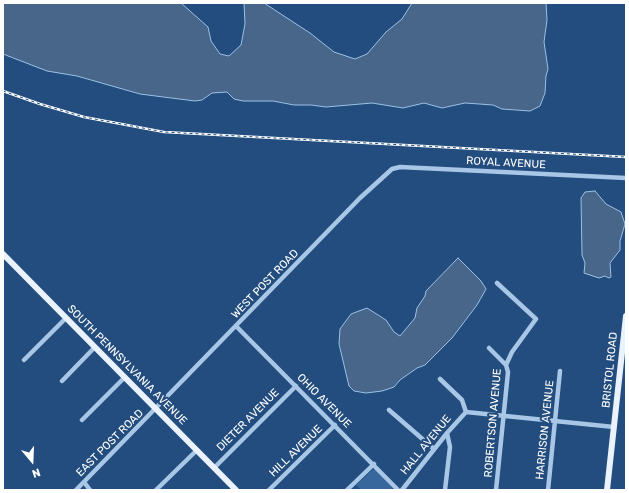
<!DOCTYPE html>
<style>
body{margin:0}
#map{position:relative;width:629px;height:493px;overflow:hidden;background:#234d7e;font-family:Rubik,sans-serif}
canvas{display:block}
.frame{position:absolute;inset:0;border:4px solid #fff;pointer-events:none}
.north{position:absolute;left:12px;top:441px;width:40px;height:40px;-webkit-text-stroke:3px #234d7e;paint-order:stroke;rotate:161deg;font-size:11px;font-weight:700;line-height:16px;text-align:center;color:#fff}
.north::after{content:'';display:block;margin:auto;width:14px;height:18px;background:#fff;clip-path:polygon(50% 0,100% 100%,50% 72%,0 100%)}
</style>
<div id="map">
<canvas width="629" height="493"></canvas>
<div class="frame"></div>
<div class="north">N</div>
</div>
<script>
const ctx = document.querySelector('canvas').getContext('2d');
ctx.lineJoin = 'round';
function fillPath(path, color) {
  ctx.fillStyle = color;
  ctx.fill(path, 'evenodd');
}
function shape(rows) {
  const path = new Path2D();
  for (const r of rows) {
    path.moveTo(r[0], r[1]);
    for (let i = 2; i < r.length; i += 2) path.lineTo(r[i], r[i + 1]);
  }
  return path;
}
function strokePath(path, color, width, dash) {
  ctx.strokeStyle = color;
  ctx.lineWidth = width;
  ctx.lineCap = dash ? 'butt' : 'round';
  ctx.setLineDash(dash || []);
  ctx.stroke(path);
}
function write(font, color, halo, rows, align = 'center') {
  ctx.font = font + ' Rubik,sans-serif';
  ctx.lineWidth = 4;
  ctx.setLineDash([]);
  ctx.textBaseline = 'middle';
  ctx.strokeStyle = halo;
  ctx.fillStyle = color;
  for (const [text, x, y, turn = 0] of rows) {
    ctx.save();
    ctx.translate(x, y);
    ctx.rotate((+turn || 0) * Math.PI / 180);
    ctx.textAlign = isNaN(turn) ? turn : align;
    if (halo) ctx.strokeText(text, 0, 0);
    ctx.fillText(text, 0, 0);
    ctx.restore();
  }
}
fillPath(shape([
 [372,470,376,470,391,486,393,490,361,490,356,485]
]), '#37679c');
const water = shape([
 [3,3,181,3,208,27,211,41,220,54,229,56,241,45,245,24,244,3,264,3,310,33,334,52,355,59,367,54,386,32,402,19,412,3,546,3,547,20,544,42,548,69,546,76,545,93,540,106,530,111,502,109,493,105,465,103,442,108,424,103,403,108,372,103,326,107,311,105,294,105,273,101,243,101,234,99,227,92,212,93,202,100,195,101,140,94,77,76,47,71,3,54,3,3],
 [595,191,606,204,621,212,625,224,620,241,620,250,610,263,611,277,609,278,605,276,599,278,584,273,585,263,582,255,581,198,585,192,595,191],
 [458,258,481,281,486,289,477,305,452,338,425,365,417,368,400,380,394,387,382,391,366,393,354,391,349,386,339,344,340,329,351,314,367,308,386,320,394,332,400,336,415,318,417,308,425,296,426,291,458,258]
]);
fillPath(water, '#476689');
strokePath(water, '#9cc1e7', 1);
strokePath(shape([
 [236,326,398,490],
 [489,348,506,365],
 [24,360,66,318],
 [440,379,462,400,466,412],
 [62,381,95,347],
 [389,410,434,449],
 [466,412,614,427],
 [82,420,125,377],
 [214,468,296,386],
 [84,482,90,490],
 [76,490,360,198,392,169,400,167,626,178],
 [156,490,197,450],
 [269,490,335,425],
 [347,490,374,464],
 [402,490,447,433,466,412],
 [445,490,450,447,447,433],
 [496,490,508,372,506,365,512,352,536,319,497,283],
 [548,490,560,371]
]), '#a8c6e6', 4.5);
strokePath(shape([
 [3,254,236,490],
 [607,490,626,316]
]), '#eaf2fd', 6);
const rail = shape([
 [3,91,40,104,84,117,164,132,626,157]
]);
strokePath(rail, '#fff', 2.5);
strokePath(rail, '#234d7e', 1, [3]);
write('11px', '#fff', '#234d7e', [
 ["ROYAL AVENUE",506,163,3],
 ["WEST POST ROAD",265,284,-46],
 ["SOUTH PENNSYLVANIA AVENUE",127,365,45],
 ["BRISTOL ROAD",610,370,-84],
 ["OHIO AVENUE",324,401,45],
 ["DIETER AVENUE",248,420,-45],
 ["ROBERTSON AVENUE",493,423,-85],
 ["HARRISON AVENUE",545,430,-84],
 ["EAST POST ROAD",110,443,-45],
 ["HALL AVENUE",426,445,-51],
 ["HILL AVENUE",296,451,-44]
]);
</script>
